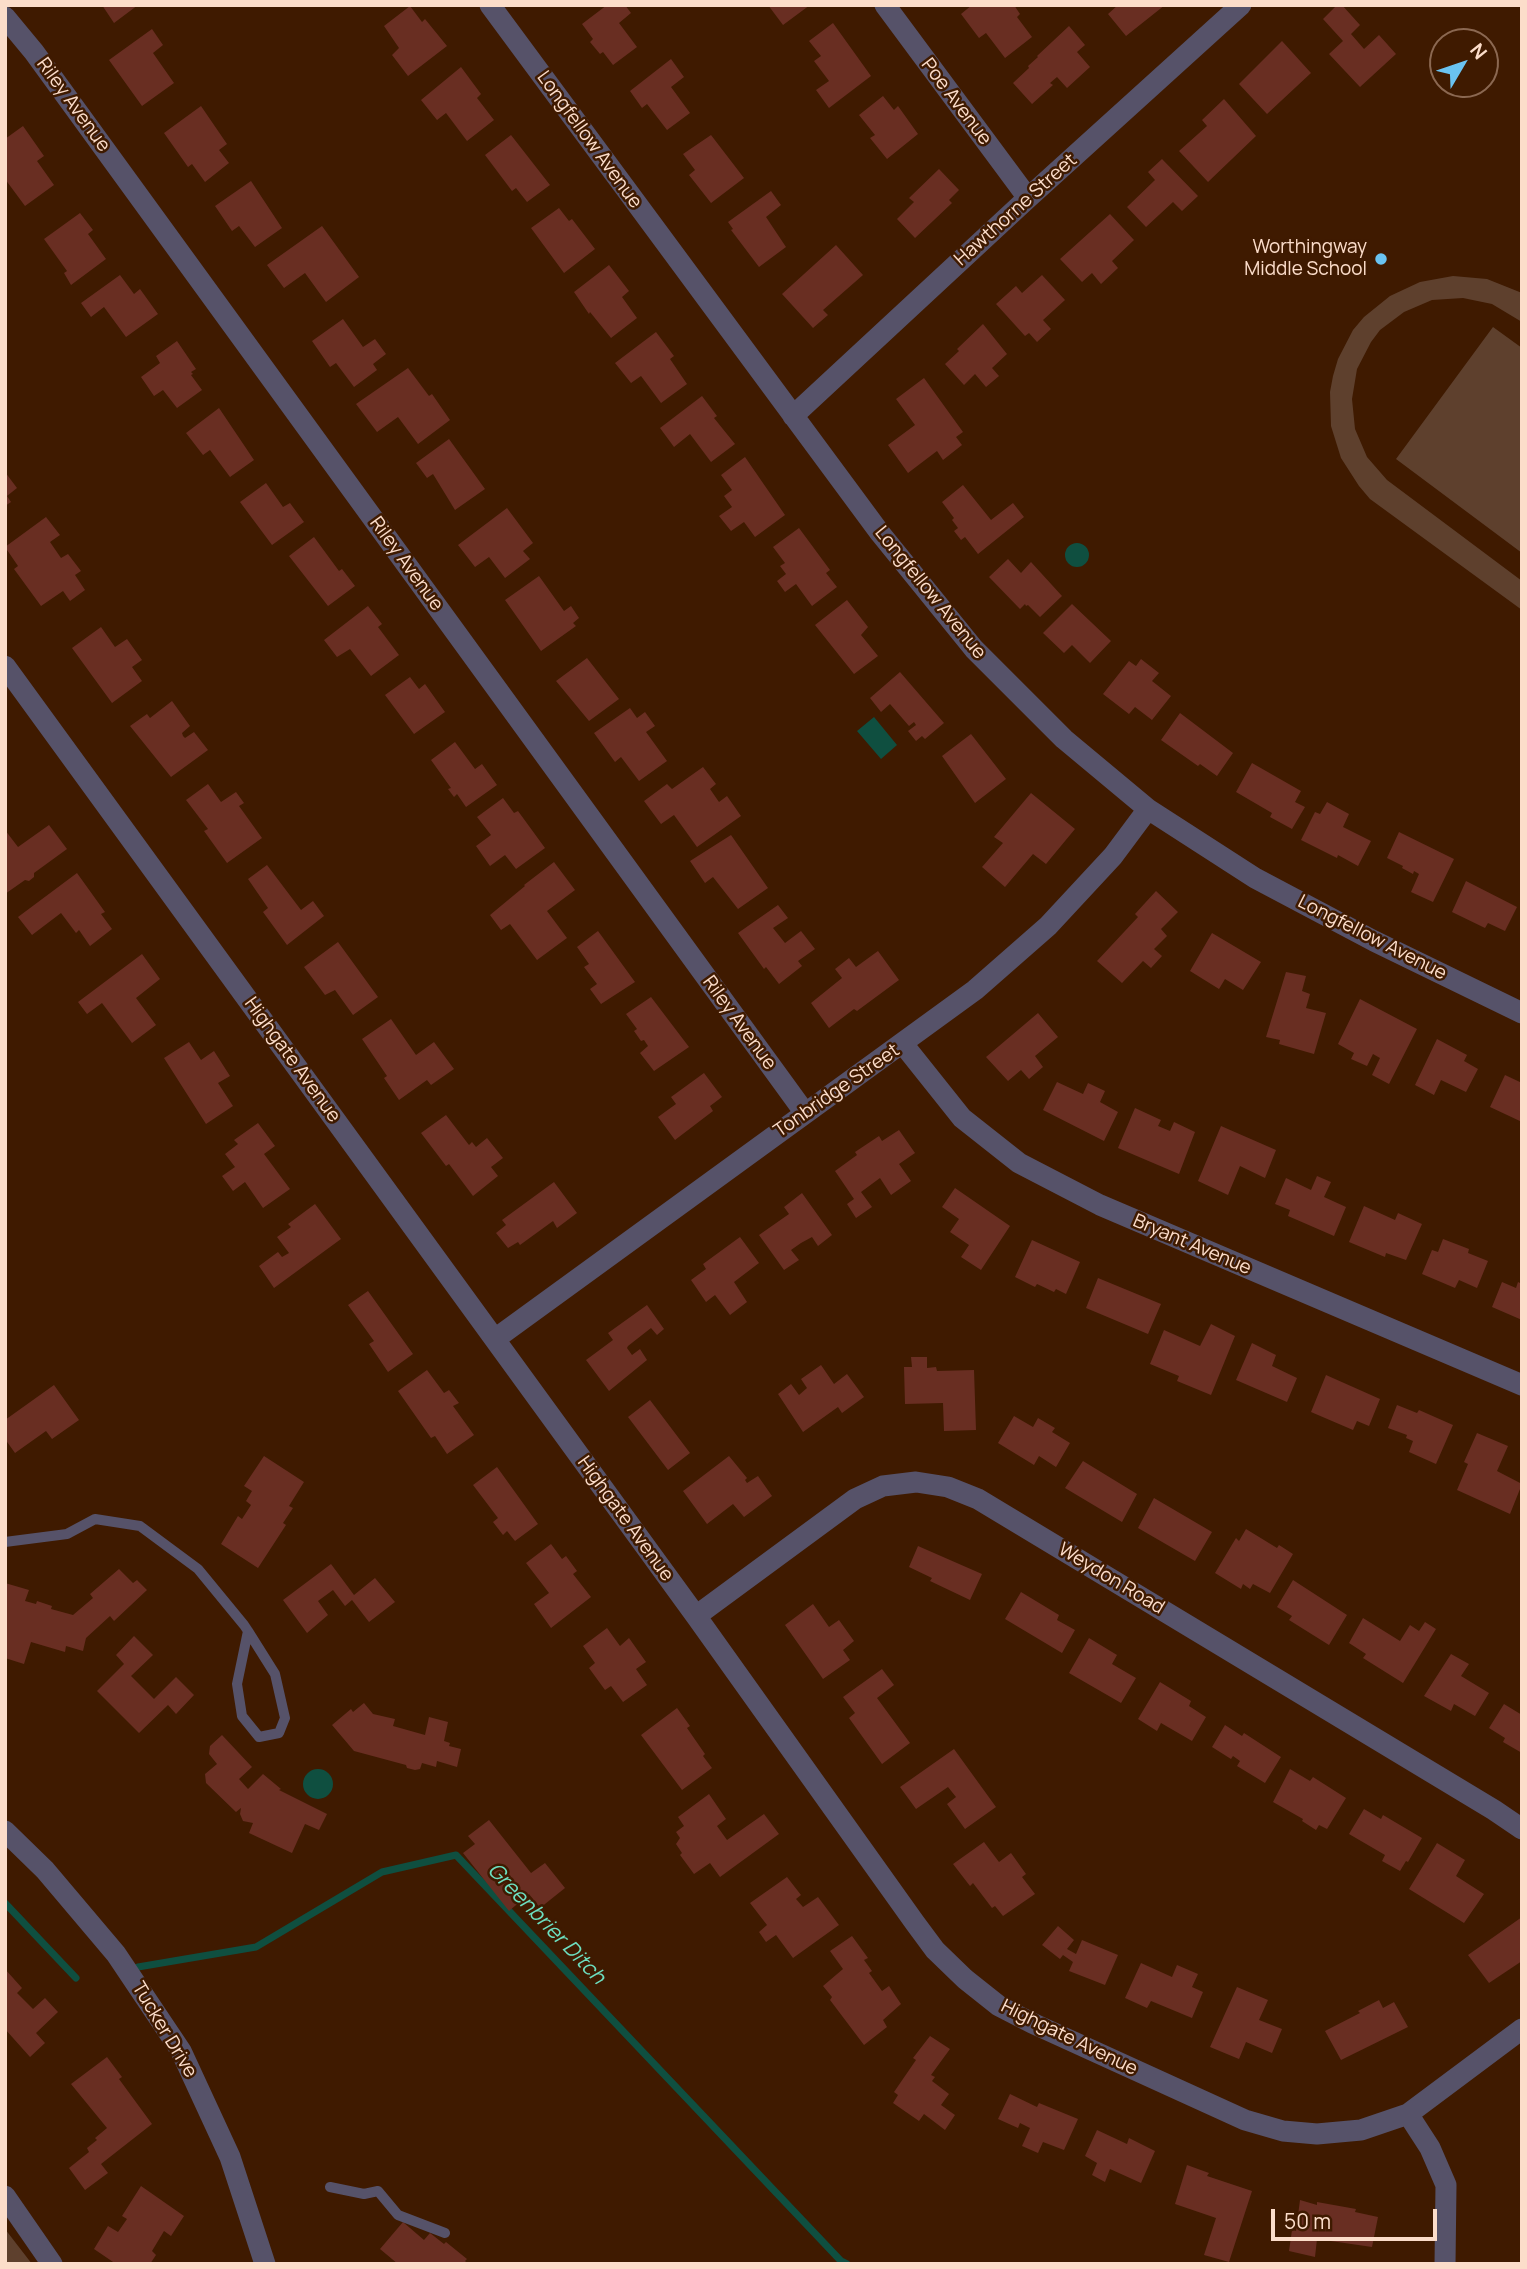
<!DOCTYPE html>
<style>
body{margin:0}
#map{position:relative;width:1527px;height:2269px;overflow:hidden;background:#3f1a00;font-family:Manrope,sans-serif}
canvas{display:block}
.frame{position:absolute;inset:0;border:7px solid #fcddca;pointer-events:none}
.north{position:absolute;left:1429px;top:28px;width:70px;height:70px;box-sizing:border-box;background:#3f1a00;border:2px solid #8b6851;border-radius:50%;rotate:51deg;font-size:19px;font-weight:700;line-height:28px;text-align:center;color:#fcddca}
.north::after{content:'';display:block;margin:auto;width:24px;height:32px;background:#6ac3f1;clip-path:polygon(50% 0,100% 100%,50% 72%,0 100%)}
.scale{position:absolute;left:1271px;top:2209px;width:166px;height:32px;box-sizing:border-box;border:4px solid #fcddca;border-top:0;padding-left:9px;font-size:21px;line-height:24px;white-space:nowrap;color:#fcddca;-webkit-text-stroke:5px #3f1a00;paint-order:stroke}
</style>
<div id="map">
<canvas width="1527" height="2269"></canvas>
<div class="frame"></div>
<div class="north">N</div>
<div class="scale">50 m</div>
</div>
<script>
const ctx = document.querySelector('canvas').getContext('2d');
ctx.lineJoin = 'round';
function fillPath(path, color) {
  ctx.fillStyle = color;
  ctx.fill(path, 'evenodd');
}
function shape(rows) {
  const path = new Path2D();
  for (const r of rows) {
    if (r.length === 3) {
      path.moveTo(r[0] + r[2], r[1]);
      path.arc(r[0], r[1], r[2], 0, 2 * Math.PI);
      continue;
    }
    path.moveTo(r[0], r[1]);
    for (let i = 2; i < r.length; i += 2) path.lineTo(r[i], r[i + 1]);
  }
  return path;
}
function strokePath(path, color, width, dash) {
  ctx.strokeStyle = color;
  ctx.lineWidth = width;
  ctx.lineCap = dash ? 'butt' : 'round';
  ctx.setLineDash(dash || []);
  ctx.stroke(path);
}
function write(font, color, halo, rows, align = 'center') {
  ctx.font = font + ' Manrope,sans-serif';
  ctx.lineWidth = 5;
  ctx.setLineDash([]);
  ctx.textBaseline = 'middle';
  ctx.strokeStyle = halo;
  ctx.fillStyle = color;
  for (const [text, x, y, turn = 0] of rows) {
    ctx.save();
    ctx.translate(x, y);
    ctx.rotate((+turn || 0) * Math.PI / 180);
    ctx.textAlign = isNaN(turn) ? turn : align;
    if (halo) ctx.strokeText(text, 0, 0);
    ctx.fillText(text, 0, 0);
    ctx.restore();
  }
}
fillPath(shape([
 [1453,276,1487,279,1522,293,1522,322,1492,304,1463,298,1432,300,1404,312,1380,330,1371,342,1357,369,1352,399,1355,429,1367,457,1387,480,1522,581,1522,610,1370,499,1359,486,1341,458,1331,426,1330,392,1333,376,1338,359,1353,330,1364,317,1390,296,1420,282],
 [1493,327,1522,348,1522,553,1396,459],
 [5,2229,32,2264,5,2264]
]), '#5e402d');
fillPath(shape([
 [1077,555,12],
 [874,717,897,745,881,759,857,731],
 [318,1784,15]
]), '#0f4f40');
strokePath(shape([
 [5,1903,76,1978],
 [138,1967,256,1947,382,1872,456,1855,841,2261,847,2264]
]), '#0f4f40', 7);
fillPath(shape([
 [102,5,138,5,114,23],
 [607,5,625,5,631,13,619,23,637,47,613,65,603,52,600,54,590,42,593,39,582,24],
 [768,5,810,5,783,25],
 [972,5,1014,5,1020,14,1017,17,1032,37,1005,58,986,33,979,38,961,14],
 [1118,5,1165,5,1126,36,1108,14],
 [1337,5,1342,5,1360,25,1351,34,1364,49,1379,35,1396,54,1360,87,1329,54,1343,41,1323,19],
 [410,6,422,22,425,19,447,46,408,76,392,55,399,48,384,26],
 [833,23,871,76,829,108,816,90,829,81,814,61,821,56,809,41],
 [1069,26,1085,45,1077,52,1090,67,1067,88,1057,77,1050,83,1053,85,1032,104,1013,83,1029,68,1028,66,1038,57,1037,56],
 [152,29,163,45,153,53,174,83,142,106,109,60],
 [1282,41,1311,73,1267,114,1239,84],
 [671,59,684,77,671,87,690,113,667,130,647,104,642,108,630,91],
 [461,67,481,94,477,98,494,120,467,141,446,113,437,120,421,100],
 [883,96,894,110,898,106,918,134,887,159,870,138,875,135,859,115],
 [1224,99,1256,136,1208,182,1179,151,1207,126,1202,120],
 [201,106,227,144,219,150,229,163,205,182,192,164,188,167,164,133],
 [23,126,44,156,37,161,54,185,25,206,5,179,5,139],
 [511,135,550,185,527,202,516,188,512,191,485,155],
 [711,135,744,178,711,203,689,175,695,170,683,154],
 [1162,159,1198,196,1182,211,1173,202,1146,227,1127,207,1155,180,1148,172],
 [939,169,959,190,949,200,952,203,915,238,897,219,914,202,909,198],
 [251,181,282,228,255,247,239,226,232,231,215,206],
 [771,191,781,205,766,217,786,247,759,267,731,230,733,229,728,222],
 [559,208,569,221,572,219,595,249,564,273,531,228],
 [80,213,93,230,88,234,106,259,71,285,64,273,67,271,44,239],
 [1110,214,1134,240,1112,261,1118,268,1101,284,1092,273,1082,282,1060,259],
 [322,226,359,277,326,302,305,273,284,288,267,265],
 [836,245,863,275,823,310,828,315,813,328,782,294],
 [609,265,629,291,622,297,637,318,611,338,590,312,589,314,574,292],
 [120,275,134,294,140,289,158,314,126,337,104,307,91,317,81,303],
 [1042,275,1065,300,1043,320,1051,329,1037,342,1029,333,1025,336,996,304,1016,286,1022,293],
 [343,319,363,347,375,339,386,354,373,364,377,370,354,387,336,363,330,367,312,341],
 [983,324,1007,354,992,368,999,376,986,387,975,374,964,385,945,364,959,351,957,349],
 [656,332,674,356,670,359,687,384,661,403,641,376,631,383,615,363],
 [177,341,196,369,191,372,193,374,191,375,202,390,177,408,163,390,154,396,141,377,160,363,156,356],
 [408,368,429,396,432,394,450,420,418,444,398,417,377,432,356,404],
 [924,378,963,432,956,437,962,445,943,460,937,451,908,473,888,445,915,425,896,399],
 [702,396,717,416,714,418,735,444,711,462,690,434,674,447,660,428],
 [219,408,254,460,230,477,210,450,203,455,186,433],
 [449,439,485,489,455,510,433,474,427,478,416,463],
 [745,457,785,515,755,537,744,522,731,531,719,516,732,507,724,496,732,490,721,475],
 [5,472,17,488,7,496,11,502,5,506],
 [266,483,283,507,290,503,304,522,272,545,240,502],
 [963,485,991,520,1013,503,1024,517,978,554,965,537,961,540,954,531,958,528,952,520,954,518,942,502],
 [507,508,533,543,523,551,530,559,505,578,489,557,475,567,458,545],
 [46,517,60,535,50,542,61,558,68,554,81,571,75,575,85,590,70,601,63,591,41,606,14,569,18,566,5,547],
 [799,528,830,570,826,573,837,587,812,606,796,584,785,592,777,581,786,574,780,566,785,563,773,547],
 [314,537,339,571,342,569,355,586,328,606,289,556],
 [1008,559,1021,573,1031,562,1062,596,1040,617,1028,605,1026,606,1025,604,1020,609,989,577],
 [539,576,564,611,571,606,579,618,573,623,576,626,541,651,505,600],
 [847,600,868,627,861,635,878,656,854,674,815,625],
 [1072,604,1111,641,1090,663,1072,645,1064,653,1043,633],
 [368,606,382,624,378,627,399,655,371,676,350,649,337,657,324,640],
 [101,627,115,647,127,639,142,660,132,667,142,681,112,703,72,648],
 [587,658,619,699,589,721,556,681],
 [1141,659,1159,673,1152,681,1171,696,1152,720,1135,707,1129,714,1103,694,1129,661,1136,666],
 [900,672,944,723,925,739,922,736,916,741,908,731,916,725,914,722,909,726,890,704,881,712,870,698],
 [410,677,419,689,425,684,445,712,414,734,385,695],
 [172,701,190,726,182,733,183,736,185,738,194,732,208,750,171,777,130,726,147,714,150,718],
 [630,708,637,718,645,712,655,726,646,732,667,761,639,781,621,757,615,762,594,733],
 [1180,713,1233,753,1217,776,1200,764,1198,766,1161,740],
 [971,734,1006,779,975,803,942,756],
 [455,742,475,769,482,764,497,785,466,807,457,794,454,797,448,789,451,788,431,760],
 [1252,763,1301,791,1295,802,1305,807,1292,829,1270,817,1272,813,1236,792],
 [703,767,716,784,710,789,719,802,727,796,741,816,697,847,674,815,661,824,644,801,667,784,672,789],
 [208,784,221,802,236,792,244,803,239,806,262,838,227,863,204,831,208,829,186,800],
 [1031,793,1075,829,1046,864,1033,854,1005,887,982,867,1003,843,994,837],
 [503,798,514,813,518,811,545,848,516,869,505,855,490,866,476,846,491,835,477,817],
 [1327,802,1349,814,1343,827,1371,841,1358,866,1338,855,1337,858,1301,840,1315,812,1320,814],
 [49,825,67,849,34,873,34,877,29,881,25,880,5,894,5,830,18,847],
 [1399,832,1454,859,1433,902,1411,892,1419,874,1414,871,1413,874,1402,868,1403,866,1387,858],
 [731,835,768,888,738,909,713,877,705,883,690,861],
 [554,862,575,890,547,911,567,938,537,960,510,924,501,930,490,915,525,886,524,885],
 [267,865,301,910,313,901,324,916,287,945,263,912,268,908,248,879],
 [77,873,105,912,101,914,112,929,90,946,79,930,76,933,61,913,32,935,18,917],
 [1466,881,1517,907,1505,931,1488,923,1485,928,1452,912],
 [1156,891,1178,912,1161,929,1167,936,1154,949,1162,956,1151,968,1143,961,1122,983,1097,961,1138,917,1135,914],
 [778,905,788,918,773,928,785,943,801,931,815,949,798,961,802,966,779,984,766,967,764,969,738,933],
 [598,931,635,982,601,1004,590,989,597,984,584,967,589,964,577,947],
 [1212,933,1261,962,1243,990,1225,979,1219,989,1190,971],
 [338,942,378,997,353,1015,335,990,325,995,304,967],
 [878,951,899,980,857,1011,854,1009,829,1028,811,1003,842,978,835,969,849,958,856,967],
 [142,954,160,979,136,998,156,1025,132,1043,102,1003,87,1014,78,1002],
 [1286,972,1306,976,1302,991,1310,994,1306,1008,1326,1013,1314,1054,1279,1044,1280,1040,1266,1037],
 [651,997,689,1047,654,1071,640,1053,648,1046,644,1040,641,1041,634,1031,637,1029,626,1014],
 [1360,999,1417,1029,1389,1084,1372,1075,1380,1058,1373,1054,1367,1066,1351,1059,1354,1053,1338,1044],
 [1038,1013,1058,1037,1035,1056,1043,1067,1029,1079,1021,1070,1008,1081,986,1057],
 [391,1019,416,1055,434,1042,454,1069,431,1085,427,1080,399,1100,384,1078,387,1076,362,1039],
 [1437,1039,1467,1055,1464,1061,1478,1069,1466,1092,1441,1080,1434,1095,1415,1085],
 [189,1042,201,1060,214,1051,230,1076,218,1083,233,1106,206,1124,164,1058],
 [704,1073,722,1097,710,1106,713,1111,675,1140,658,1117,676,1104,671,1097],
 [1505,1075,1522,1083,1522,1122,1490,1107],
 [1057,1082,1083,1094,1088,1083,1105,1091,1100,1102,1118,1112,1104,1141,1043,1110],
 [1135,1108,1161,1120,1158,1126,1170,1131,1174,1122,1195,1132,1179,1174,1118,1148],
 [446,1115,469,1145,472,1142,476,1147,487,1138,503,1158,491,1167,498,1176,473,1196,449,1164,446,1166,421,1133],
 [258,1123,275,1146,264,1154,290,1189,263,1208,245,1182,233,1191,222,1176,235,1167,225,1154,238,1144,234,1140],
 [1221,1126,1276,1150,1265,1178,1240,1166,1228,1195,1198,1181],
 [899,1130,915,1153,899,1164,911,1181,891,1195,880,1178,861,1192,872,1207,856,1218,847,1204,854,1199,835,1171,857,1155,855,1152,879,1136,882,1141],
 [1317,1176,1331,1182,1324,1197,1346,1207,1334,1236,1288,1216,1290,1210,1275,1204,1286,1178,1311,1190],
 [554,1182,577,1213,557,1228,553,1221,520,1245,518,1242,508,1248,496,1233,506,1225,502,1220],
 [955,1188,1010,1226,981,1270,961,1257,969,1245,950,1232,959,1219,942,1207],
 [802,1193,832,1235,818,1246,812,1237,801,1243,791,1250,799,1260,784,1270,759,1235,789,1214,784,1207],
 [315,1204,341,1239,274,1288,259,1266,278,1252,282,1257,289,1253,277,1237,291,1227,288,1224],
 [1364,1206,1395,1220,1398,1213,1422,1224,1406,1260,1386,1253,1385,1257,1349,1242],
 [740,1237,759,1263,734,1282,747,1302,730,1315,715,1295,706,1302,691,1280,706,1269,703,1264],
 [1443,1239,1469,1249,1468,1253,1488,1261,1477,1288,1459,1280,1455,1288,1422,1274,1432,1250,1438,1252],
 [1032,1240,1080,1262,1066,1294,1056,1289,1054,1292,1037,1284,1035,1287,1015,1277],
 [1098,1278,1161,1304,1148,1334,1086,1308],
 [1502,1282,1516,1288,1518,1282,1522,1284,1522,1320,1492,1307],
 [368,1291,413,1354,388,1372,369,1344,374,1341,348,1305],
 [647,1305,664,1329,657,1335,651,1328,628,1346,627,1348,632,1355,640,1349,647,1360,609,1391,586,1360,613,1340,608,1333],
 [1211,1324,1235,1336,1211,1395,1177,1381,1179,1376,1150,1364,1164,1330,1200,1346],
 [1252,1343,1276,1355,1272,1366,1297,1378,1287,1402,1236,1380],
 [911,1357,927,1357,927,1368,936,1367,937,1371,974,1370,976,1430,944,1431,943,1403,905,1404,904,1367,912,1367],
 [821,1365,834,1384,847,1374,864,1397,842,1413,838,1407,803,1432,778,1394,791,1384,799,1395,807,1388,801,1379],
 [427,1370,444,1393,449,1390,459,1403,453,1406,474,1435,447,1454,435,1436,431,1438,398,1391],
 [1326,1375,1380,1399,1369,1426,1357,1421,1353,1430,1311,1412],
 [54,1385,79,1420,52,1439,46,1431,15,1453,5,1439,5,1420],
 [650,1400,690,1453,668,1470,628,1417],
 [1397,1405,1417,1413,1419,1410,1453,1425,1436,1464,1409,1452,1413,1441,1406,1438,1407,1435,1388,1428],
 [1014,1416,1033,1427,1038,1418,1055,1428,1052,1432,1070,1443,1056,1467,1039,1456,1034,1465,998,1443],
 [1477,1433,1508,1446,1497,1471,1522,1484,1510,1514,1457,1490,1468,1464,1464,1462],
 [264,1456,304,1482,289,1506,293,1508,283,1523,286,1525,258,1568,221,1544,238,1516,242,1519,251,1505,246,1501,252,1491,244,1486],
 [729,1456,747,1478,745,1480,747,1483,758,1476,772,1496,744,1517,733,1504,707,1524,683,1491],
 [1083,1461,1137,1494,1122,1522,1065,1488],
 [497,1467,538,1524,515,1541,507,1531,503,1535,493,1522,498,1518,473,1485],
 [1154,1498,1212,1532,1195,1561,1138,1528],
 [1246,1529,1277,1548,1279,1545,1293,1554,1270,1593,1253,1584,1250,1589,1243,1584,1241,1589,1215,1573,1236,1538,1239,1541],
 [551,1544,562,1559,566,1556,577,1571,573,1574,591,1597,551,1628,534,1604,549,1593,526,1563],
 [918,1546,982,1574,970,1600,930,1581,932,1578,909,1567],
 [331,1564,354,1595,375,1578,395,1602,369,1622,352,1600,345,1606,333,1590,318,1601,328,1615,307,1633,283,1600],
 [119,1569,133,1583,137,1580,147,1590,114,1621,110,1616,86,1638,83,1651,66,1646,65,1652,31,1642,24,1664,5,1658,5,1583,29,1590,25,1601,36,1604,37,1601,52,1606,51,1609,73,1615,93,1598,90,1594],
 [1293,1580,1347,1615,1329,1645,1289,1620,1292,1616,1277,1607],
 [1021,1592,1059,1615,1057,1620,1075,1630,1062,1653,1005,1619],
 [813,1604,829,1627,839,1620,854,1641,843,1650,850,1660,823,1679,785,1625],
 [1363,1618,1400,1641,1410,1625,1419,1631,1425,1622,1436,1629,1403,1683,1363,1658,1366,1654,1349,1643],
 [607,1628,620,1646,629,1638,646,1662,636,1669,647,1685,623,1702,611,1686,605,1690,589,1668,595,1663,583,1646],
 [134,1636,153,1655,131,1676,154,1699,176,1677,194,1695,176,1714,168,1705,139,1733,97,1691,124,1664,116,1655],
 [1089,1638,1117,1655,1112,1664,1136,1678,1121,1703,1069,1673],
 [1451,1654,1469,1664,1461,1676,1489,1693,1475,1716,1454,1704,1451,1711,1424,1696],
 [882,1669,894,1685,877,1698,910,1743,882,1764,849,1718,855,1713,843,1697],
 [1160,1682,1191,1701,1189,1706,1206,1717,1192,1741,1161,1723,1157,1731,1138,1719],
 [364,1703,373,1714,395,1719,393,1726,425,1735,429,1717,448,1722,444,1741,450,1743,449,1746,461,1749,457,1767,437,1761,436,1767,422,1763,420,1769,415,1770,407,1768,406,1765,354,1751,332,1725,351,1709,353,1712],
 [1504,1704,1522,1715,1522,1753,1503,1742,1505,1738,1489,1728],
 [677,1708,690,1726,687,1728,705,1754,703,1756,712,1768,682,1790,641,1735],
 [1225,1725,1242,1736,1244,1733,1281,1757,1265,1783,1237,1766,1240,1761,1233,1756,1231,1759,1212,1747],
 [222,1735,252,1767,239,1779,248,1789,263,1774,281,1789,279,1790,327,1814,319,1830,305,1824,292,1853,249,1833,253,1823,243,1821,240,1814,241,1808,236,1812,206,1783,205,1774,217,1764,209,1754,210,1746],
 [954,1749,996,1807,965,1829,947,1804,956,1797,948,1787,916,1809,900,1787],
 [1290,1769,1310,1781,1313,1777,1346,1798,1327,1829,1319,1825,1316,1830,1302,1821,1303,1819,1273,1802],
 [709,1794,726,1819,717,1826,727,1840,764,1814,779,1834,720,1877,710,1863,694,1874,680,1855,682,1853,676,1844,680,1838,676,1832,684,1826,678,1817],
 [1364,1809,1381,1819,1383,1815,1422,1838,1408,1862,1406,1861,1400,1871,1382,1861,1385,1855,1349,1834],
 [489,1820,531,1873,545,1863,565,1888,540,1908,529,1894,509,1911,463,1853,475,1844,468,1836],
 [984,1842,999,1862,1011,1853,1026,1874,1022,1877,1035,1894,1003,1916,995,1906,992,1908,973,1883,970,1886,953,1864],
 [1437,1843,1465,1860,1456,1876,1484,1894,1464,1923,1409,1889],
 [787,1877,801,1895,796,1899,803,1907,818,1897,839,1925,793,1958,776,1935,766,1942,759,1932,767,1925,750,1903],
 [1522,1917,1522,1961,1489,1983,1468,1955],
 [1058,1926,1074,1940,1067,1949,1076,1954,1082,1940,1118,1955,1105,1985,1069,1971,1073,1962,1063,1955,1060,1959,1042,1945],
 [852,1936,868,1958,864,1960,872,1971,869,1973,882,1991,889,1986,901,2004,883,2020,887,2027,864,2045,830,2000,832,1997,823,1986,843,1969,830,1951],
 [1141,1963,1172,1977,1177,1965,1198,1974,1192,1987,1203,1992,1192,2018,1151,2001,1147,2008,1125,1998],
 [5,1969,22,1988,17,1993,33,2009,45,1998,58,2012,36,2033,45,2043,30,2057,5,2029],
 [1237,1987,1268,2000,1259,2020,1282,2029,1272,2053,1246,2042,1239,2059,1210,2047],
 [1379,2000,1383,2008,1394,2002,1408,2027,1341,2060,1325,2031,1360,2013,1358,2011],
 [930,2036,950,2049,931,2075,935,2077,932,2081,949,2094,941,2105,955,2115,945,2130,924,2114,919,2121,893,2103,898,2095,894,2092,916,2060,913,2058],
 [107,2057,122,2077,119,2079,152,2124,101,2164,108,2173,85,2190,69,2168,89,2152,87,2148,97,2140,95,2138,107,2128,71,2084],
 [1010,2094,1037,2107,1039,2103,1078,2119,1064,2150,1043,2142,1038,2153,1022,2146,1030,2128,1020,2123,1018,2128,998,2119],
 [1097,2130,1127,2144,1129,2138,1155,2151,1141,2183,1110,2169,1105,2182,1092,2175,1097,2163,1085,2156],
 [1187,2165,1209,2173,1207,2176,1252,2191,1229,2262,1204,2255,1216,2218,1175,2204],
 [141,2186,184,2216,171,2236,164,2231,152,2251,156,2255,150,2264,116,2264,94,2249,108,2226,118,2232,127,2219,122,2216],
 [1300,2200,1317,2205,1317,2202,1356,2209,1355,2212,1378,2217,1372,2247,1317,2239,1315,2257,1289,2251,1292,2230,1296,2231],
 [403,2222,424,2240,430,2233,444,2244,446,2242,467,2259,465,2261,468,2264,398,2264,380,2249]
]), '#692e22');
strokePath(shape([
 [5,1542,67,1534,95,1519,140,1526,198,1569,244,1625,248,1631,275,1674,285,1718,279,1733,259,1737,242,1716,237,1684,248,1631],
 [330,2187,364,2194,378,2191,398,2215,445,2233]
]), '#565269', 10);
strokePath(shape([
 [490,5,880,533,974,649,1064,739,1148,809,1255,878,1374,941,1522,1013],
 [885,5,1028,198],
 [5,17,34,52,805,1113],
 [793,416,1028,198,1241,5],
 [5,666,696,1616,915,1923,935,1950,965,1979,999,2006,1032,2023,1245,2120,1283,2131,1317,2134,1361,2130,1408,2114,1522,2029],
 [903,1044,962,1118,1019,1163,1100,1205,1522,1385],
 [495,1339,975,990,1048,926,1113,856,1148,809],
 [696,1616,855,1499,883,1486,916,1482,948,1487,978,1499,1494,1810,1522,1829],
 [5,1831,45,1870,116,1954,181,2051,230,2157,265,2264],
 [1408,2114,1430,2148,1446,2185,1445,2264],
 [5,2196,52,2264]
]), '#565269', 21);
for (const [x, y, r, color] of [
 [1381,259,7,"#6ac3f1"]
]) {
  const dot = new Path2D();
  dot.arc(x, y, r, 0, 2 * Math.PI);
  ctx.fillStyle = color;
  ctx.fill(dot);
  strokePath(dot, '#3f1a00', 2.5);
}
write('19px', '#fcddca', '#3f1a00', [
 ["Poe Avenue",956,102,53],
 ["Riley Avenue",73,105,54],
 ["Longfellow Avenue",589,140,54],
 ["Hawthorne Street",1016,210,-42],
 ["Riley Avenue",406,564,54],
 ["Longfellow Avenue",930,593,51],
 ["Longfellow Avenue",1372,938,27],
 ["Riley Avenue",739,1023,54],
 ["Highgate Avenue",292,1060,54],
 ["Tonbridge Street",837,1091,-35],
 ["Bryant Avenue",1192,1245,23],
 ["Highgate Avenue",625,1519,54],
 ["Weydon Road",1111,1579,31],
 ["Tucker Drive",164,2030,59],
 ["Highgate Avenue",1069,2038,26]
]);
write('19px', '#fcddca', '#3f1a00', [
 ["Worthingway",1367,248],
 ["Middle School",1367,270]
], 'right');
write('italic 21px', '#6ddfc0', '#3f1a00', [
 ["Greenbrier Ditch",546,1924,46]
]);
</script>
